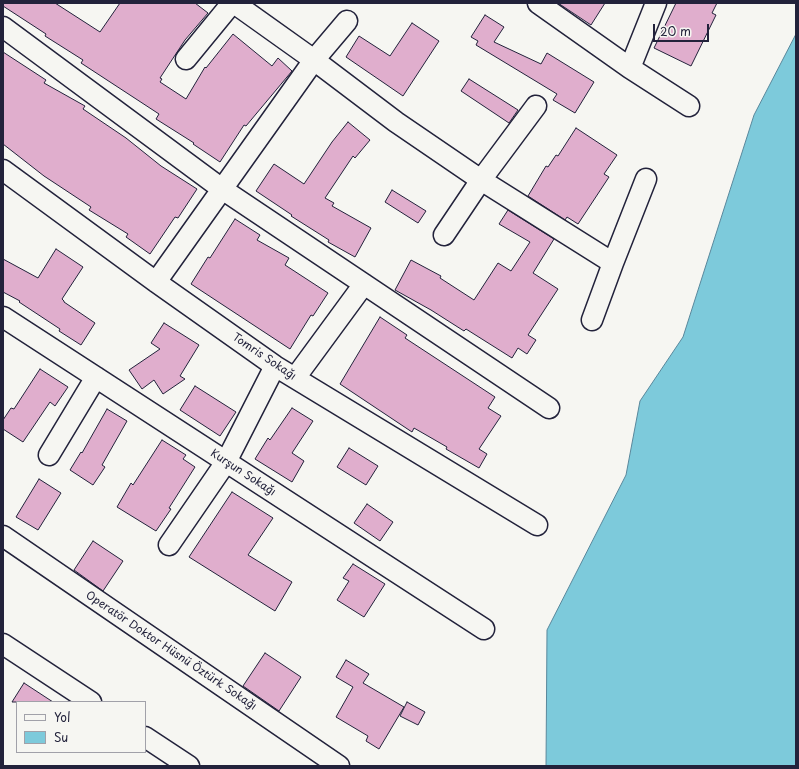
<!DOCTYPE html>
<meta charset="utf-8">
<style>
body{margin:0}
#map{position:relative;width:799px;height:769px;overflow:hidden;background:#f6f6f2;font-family:"Playpen Sans",sans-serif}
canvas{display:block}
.frame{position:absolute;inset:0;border:4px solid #22223b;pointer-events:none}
.legend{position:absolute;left:16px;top:701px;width:130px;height:52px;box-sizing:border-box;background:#f6f6f2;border:1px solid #a1a1a9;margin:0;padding:5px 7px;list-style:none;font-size:12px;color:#22223b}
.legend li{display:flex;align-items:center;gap:8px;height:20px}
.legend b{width:20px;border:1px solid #a1a1a9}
.scale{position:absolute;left:653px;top:24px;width:56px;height:18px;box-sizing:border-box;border:2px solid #22223b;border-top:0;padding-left:5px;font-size:12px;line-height:14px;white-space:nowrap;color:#22223b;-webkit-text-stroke:3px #f6f6f2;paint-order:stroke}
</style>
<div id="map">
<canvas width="799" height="769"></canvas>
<div class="frame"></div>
<ul class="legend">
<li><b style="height:5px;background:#f6f6f2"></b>Yol</li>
<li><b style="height:11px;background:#7dcadb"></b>Su</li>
</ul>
<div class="scale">20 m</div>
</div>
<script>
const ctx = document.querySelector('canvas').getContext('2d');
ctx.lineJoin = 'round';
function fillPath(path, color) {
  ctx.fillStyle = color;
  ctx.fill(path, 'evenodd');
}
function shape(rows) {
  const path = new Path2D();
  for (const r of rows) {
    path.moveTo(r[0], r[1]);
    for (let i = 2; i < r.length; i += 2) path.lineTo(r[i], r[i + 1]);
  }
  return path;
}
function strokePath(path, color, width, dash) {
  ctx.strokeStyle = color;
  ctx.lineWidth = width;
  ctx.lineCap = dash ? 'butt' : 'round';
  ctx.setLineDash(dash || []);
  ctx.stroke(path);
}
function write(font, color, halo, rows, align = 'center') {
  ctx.font = font + ' "Playpen Sans",sans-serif';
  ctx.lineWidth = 3.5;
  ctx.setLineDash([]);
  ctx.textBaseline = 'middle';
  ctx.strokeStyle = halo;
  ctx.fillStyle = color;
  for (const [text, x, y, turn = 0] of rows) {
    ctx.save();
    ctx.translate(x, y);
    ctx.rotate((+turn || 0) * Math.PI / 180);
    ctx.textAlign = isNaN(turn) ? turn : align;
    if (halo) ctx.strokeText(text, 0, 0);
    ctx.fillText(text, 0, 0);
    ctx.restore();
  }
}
const water = shape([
 [796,34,796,766,546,766,547,630,626,475,640,401,683,337,754,115,796,34]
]);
fillPath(water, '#7dcadb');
strokePath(water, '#59879b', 1);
const building = shape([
 [3,3,55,3,100,32,120,3,195,3,208,13,185,40,160,78,162,79,160,82,186,99,205,67,206,68,233,34,272,66,278,58,292,71,246,126,244,125,220,162,193,144,194,143,156,119,159,114,81,63,83,60,45,36,46,34,3,6,3,3],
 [558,3,605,3,591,25,558,3],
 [676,3,717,3,712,13,716,15,691,66,654,48,676,3],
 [485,15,504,27,494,42,541,64,547,53,594,82,575,113,553,100,557,94,476,45,478,41,471,37,485,15],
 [412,23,439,41,403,96,346,57,359,36,390,56,412,23],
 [3,52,46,80,44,83,85,106,83,109,126,138,161,166,197,189,178,218,175,217,150,254,126,237,128,234,89,210,91,207,44,176,3,144,3,52],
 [469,79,518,110,509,123,461,91,469,79],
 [348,122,370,140,355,158,353,156,325,198,334,203,332,206,371,228,355,257,328,242,329,240,291,216,292,215,256,191,274,164,304,184,332,142,348,122],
 [576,128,617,155,604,174,609,177,578,224,567,217,565,220,528,196,546,166,548,167,556,155,558,156,576,128],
 [392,190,426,211,418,223,385,202,392,190],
 [508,210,554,239,533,273,558,289,528,335,536,340,527,354,518,348,512,358,466,329,464,331,431,310,395,290,411,260,441,276,440,278,474,300,498,263,511,271,530,242,499,224,508,210],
 [235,219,260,235,257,240,289,258,285,265,328,293,313,316,311,315,290,349,191,284,208,257,210,258,235,219],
 [56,249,83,267,62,299,64,301,64,302,95,323,81,345,59,331,60,329,19,302,20,301,3,292,3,259,38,278,56,249],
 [380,317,407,335,405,338,495,397,488,408,501,416,479,449,487,454,479,468,446,449,447,447,414,428,412,432,340,384,380,317],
 [164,323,199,345,180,376,185,379,163,394,154,380,142,389,129,370,160,349,151,343,164,323],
 [40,369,68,387,55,406,50,402,23,442,3,429,3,420,11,408,14,409,40,369],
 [195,386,236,412,220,436,180,410,195,386],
 [292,408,313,421,292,453,304,461,292,482,255,459,268,438,270,440,292,408],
 [107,409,127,421,102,465,105,467,93,485,70,470,81,452,82,453,107,409],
 [162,440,186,455,183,459,195,467,169,508,171,509,156,531,117,507,131,483,133,485,162,440],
 [349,448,378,466,366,485,337,467,349,448],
 [39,479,61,493,38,530,16,517,39,479],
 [232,492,273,518,248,555,292,582,275,611,189,557,232,492],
 [367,504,393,522,380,541,354,523,367,504],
 [93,541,123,561,103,591,74,570,93,541],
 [353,564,385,584,364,617,337,600,349,581,343,578,353,564],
 [265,653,301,677,279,711,243,686,265,653],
 [346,660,369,674,363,683,404,707,379,749,366,741,368,736,336,717,353,687,336,677,346,660],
 [24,683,53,702,12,702,24,683],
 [407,702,425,712,418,725,400,716,407,702]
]);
fillPath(building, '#e0aecd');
strokePath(building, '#22223b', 1);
const minor = shape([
 [234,3,314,60,396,122,481,180,613,263],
 [538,3,630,68,689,106],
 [3,27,222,189,549,408],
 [186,59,232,3],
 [630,68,656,3],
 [3,170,156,282,275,366,537,525],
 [444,235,481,180,536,106],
 [156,282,314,60,347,21],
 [3,317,484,629],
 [592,320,613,263,646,179],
 [295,378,364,284],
 [49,455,96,377],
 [3,536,339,766],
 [169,545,226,462,275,366],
 [3,644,91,702],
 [145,737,189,766]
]);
strokePath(minor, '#22223b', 23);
strokePath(minor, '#f6f6f2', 20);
write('11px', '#22223b', '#f6f6f2', [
 ["Tomris Sokağı",264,357,34],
 ["Kurşun Sokağı",243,473,33],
 ["Operatör Doktor Hüsnü Öztürk Sokağı",171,651,34]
]);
</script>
